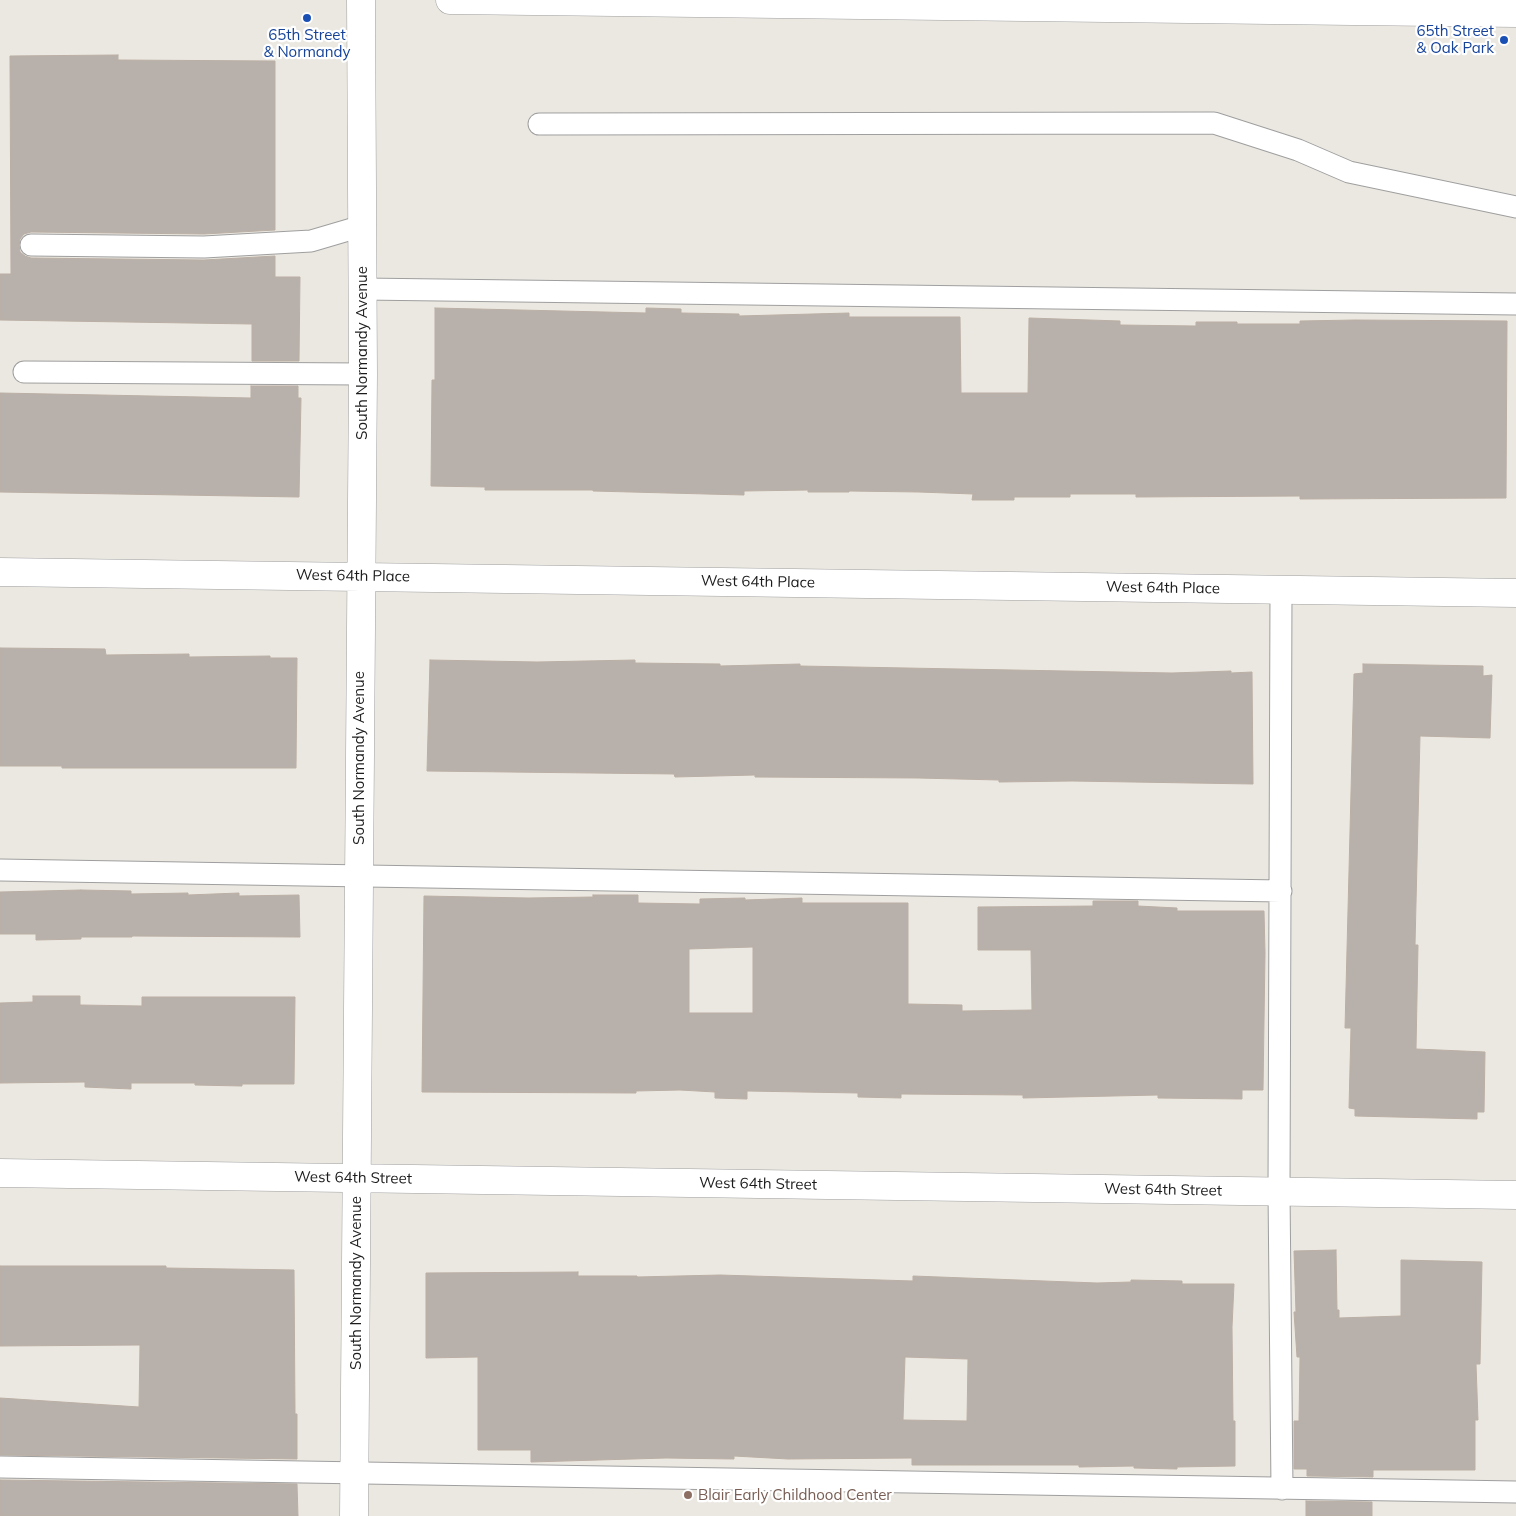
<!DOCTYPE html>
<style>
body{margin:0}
canvas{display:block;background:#ebe8e1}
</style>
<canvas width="1516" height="1516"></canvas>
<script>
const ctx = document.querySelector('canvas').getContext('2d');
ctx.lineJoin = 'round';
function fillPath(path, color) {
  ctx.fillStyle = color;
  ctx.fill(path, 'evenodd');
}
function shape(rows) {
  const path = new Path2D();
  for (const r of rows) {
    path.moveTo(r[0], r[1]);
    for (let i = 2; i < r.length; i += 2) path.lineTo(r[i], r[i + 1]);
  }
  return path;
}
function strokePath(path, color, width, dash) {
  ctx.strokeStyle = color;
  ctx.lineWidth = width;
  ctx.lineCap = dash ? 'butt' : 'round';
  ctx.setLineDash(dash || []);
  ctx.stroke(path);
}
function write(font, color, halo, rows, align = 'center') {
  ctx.font = font + ' Mulish,sans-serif';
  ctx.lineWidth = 4.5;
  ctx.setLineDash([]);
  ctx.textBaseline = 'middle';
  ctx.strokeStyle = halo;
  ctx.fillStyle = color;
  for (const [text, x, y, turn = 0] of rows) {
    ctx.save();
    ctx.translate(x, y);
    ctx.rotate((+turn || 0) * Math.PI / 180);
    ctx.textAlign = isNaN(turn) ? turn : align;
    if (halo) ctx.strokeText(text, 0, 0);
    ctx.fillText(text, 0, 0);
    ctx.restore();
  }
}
const building = shape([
 [118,55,118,60,275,61,275,230,204,234,31,232,24,234,20,239,19,245,20,252,25,256,31,258,204,260,275,256,275,277,300,277,299,361,252,361,252,324,0,320,0,274,11,274,10,56,118,55],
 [435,308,646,313,646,308,681,309,681,313,739,314,739,316,849,313,849,317,960,317,961,393,1028,393,1029,318,1120,321,1120,325,1196,326,1196,322,1237,322,1237,324,1300,324,1300,321,1355,320,1507,321,1506,498,1300,499,1300,496,1136,497,1136,494,1070,494,1070,497,1014,497,1014,500,972,500,973,494,919,492,849,491,849,492,808,492,808,490,744,491,744,495,593,491,593,490,485,490,485,487,431,486,432,380,435,380,435,308],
 [251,386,298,386,298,398,301,398,299,497,0,492,0,393,251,398,251,386],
 [0,648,105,649,106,655,189,654,189,657,270,656,270,658,297,658,296,768,62,768,62,766,0,766,0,648],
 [430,660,537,662,635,660,635,663,720,664,720,666,800,664,800,666,1172,673,1231,671,1231,673,1252,672,1253,784,1072,781,999,782,999,780,918,778,755,777,755,775,675,777,674,774,427,771,430,660],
 [1363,664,1483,666,1483,676,1492,675,1490,738,1420,736,1415,945,1418,945,1416,1049,1485,1052,1484,1112,1477,1112,1477,1119,1355,1116,1355,1109,1349,1108,1351,1028,1345,1028,1354,674,1363,673,1363,664],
 [81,890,131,891,131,894,188,893,188,895,239,893,239,896,299,895,300,937,132,936,132,937,81,937,81,939,36,940,36,934,0,934,0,892,81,890],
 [593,895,638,895,638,903,700,904,700,899,745,898,745,900,802,898,802,903,908,903,908,1004,962,1005,962,1011,1032,1010,1031,950,978,950,978,907,1093,906,1093,901,1138,901,1138,906,1177,908,1177,911,1264,911,1265,953,1263,1090,1242,1090,1242,1099,1158,1098,1158,1095,1023,1098,1023,1095,901,1094,901,1098,858,1097,858,1093,747,1091,747,1099,715,1098,715,1092,680,1090,636,1091,636,1093,422,1092,424,896,528,898,593,897,593,895],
 [753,947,753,1013,689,1013,689,949,753,947],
 [33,996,80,996,80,1005,142,1006,142,997,295,997,294,1084,242,1084,242,1086,195,1085,195,1083,131,1083,131,1089,85,1087,85,1082,0,1083,0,1003,33,1002,33,996],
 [1336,1250,1337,1310,1339,1310,1339,1318,1401,1316,1401,1260,1482,1262,1480,1364,1476,1364,1478,1420,1475,1420,1475,1470,1373,1470,1373,1477,1307,1476,1307,1469,1294,1469,1294,1421,1299,1421,1300,1357,1297,1357,1294,1312,1296,1312,1294,1251,1336,1250],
 [0,1266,166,1266,166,1268,294,1270,295,1414,297,1414,297,1459,0,1455,0,1398,139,1407,140,1345,0,1346,0,1266],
 [578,1272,578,1276,637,1276,637,1277,720,1275,913,1281,913,1276,1097,1283,1131,1282,1131,1280,1182,1281,1182,1284,1234,1284,1232,1327,1233,1421,1235,1421,1235,1466,1177,1467,1177,1469,1134,1468,1134,1466,1079,1467,1079,1465,912,1465,912,1458,788,1459,734,1456,734,1459,666,1458,531,1462,531,1450,478,1450,478,1357,426,1358,426,1273,578,1272],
 [905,1357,968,1359,967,1421,903,1420,905,1357],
 [0,1480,297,1484,298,1516,0,1516,0,1480],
 [1306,1501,1372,1502,1372,1516,1306,1516,1306,1501]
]);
fillPath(building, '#b8b1ab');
strokePath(building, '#bbafa5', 1);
const service = shape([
 [539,124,1214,123,1298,150,1349,172,1516,207],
 [31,245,204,247,311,241,362,226],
 [363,289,1516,304],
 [24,372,363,374],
 [1281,590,1279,1191,1282,1489],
 [0,870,1281,891],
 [0,1467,1516,1492]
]);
const minor = shape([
 [0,572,1516,593],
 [0,1173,1516,1195],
 [354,1516,363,374,361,0]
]);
const tertiary = shape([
 [450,0,1516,13]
]);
strokePath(service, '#9f9f9f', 23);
strokePath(minor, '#9f9f9f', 29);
strokePath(tertiary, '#9f9f9f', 29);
strokePath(service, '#fff', 21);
strokePath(minor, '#fff', 28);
strokePath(tertiary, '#fff', 28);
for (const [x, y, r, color] of [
 [307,18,5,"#1a4fb4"],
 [1504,40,5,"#1a4fb4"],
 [688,1495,5,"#8d6e63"]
]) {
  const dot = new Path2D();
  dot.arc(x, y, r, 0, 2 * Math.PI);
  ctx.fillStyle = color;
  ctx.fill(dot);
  strokePath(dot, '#fff', 2);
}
write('15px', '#164399', '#fff', [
 ["65th Street",1494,31],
 ["& Oak Park",1494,48],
 ["65th Street",307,35,"center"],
 ["& Normandy",307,52,"center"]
], 'right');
write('15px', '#1b1b1b', '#fff', [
 ["South Normandy Avenue",362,353,-90],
 ["West 64th Place",353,576,1],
 ["West 64th Place",758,582,1],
 ["West 64th Place",1163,588,1],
 ["South Normandy Avenue",359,758,-90],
 ["West 64th Street",353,1178,1],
 ["West 64th Street",758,1184,1],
 ["West 64th Street",1163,1190,1],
 ["South Normandy Avenue",356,1283,-90]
]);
write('15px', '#785e54', '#fff', [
 ["Blair Early Childhood Center",698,1495]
], 'left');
</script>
